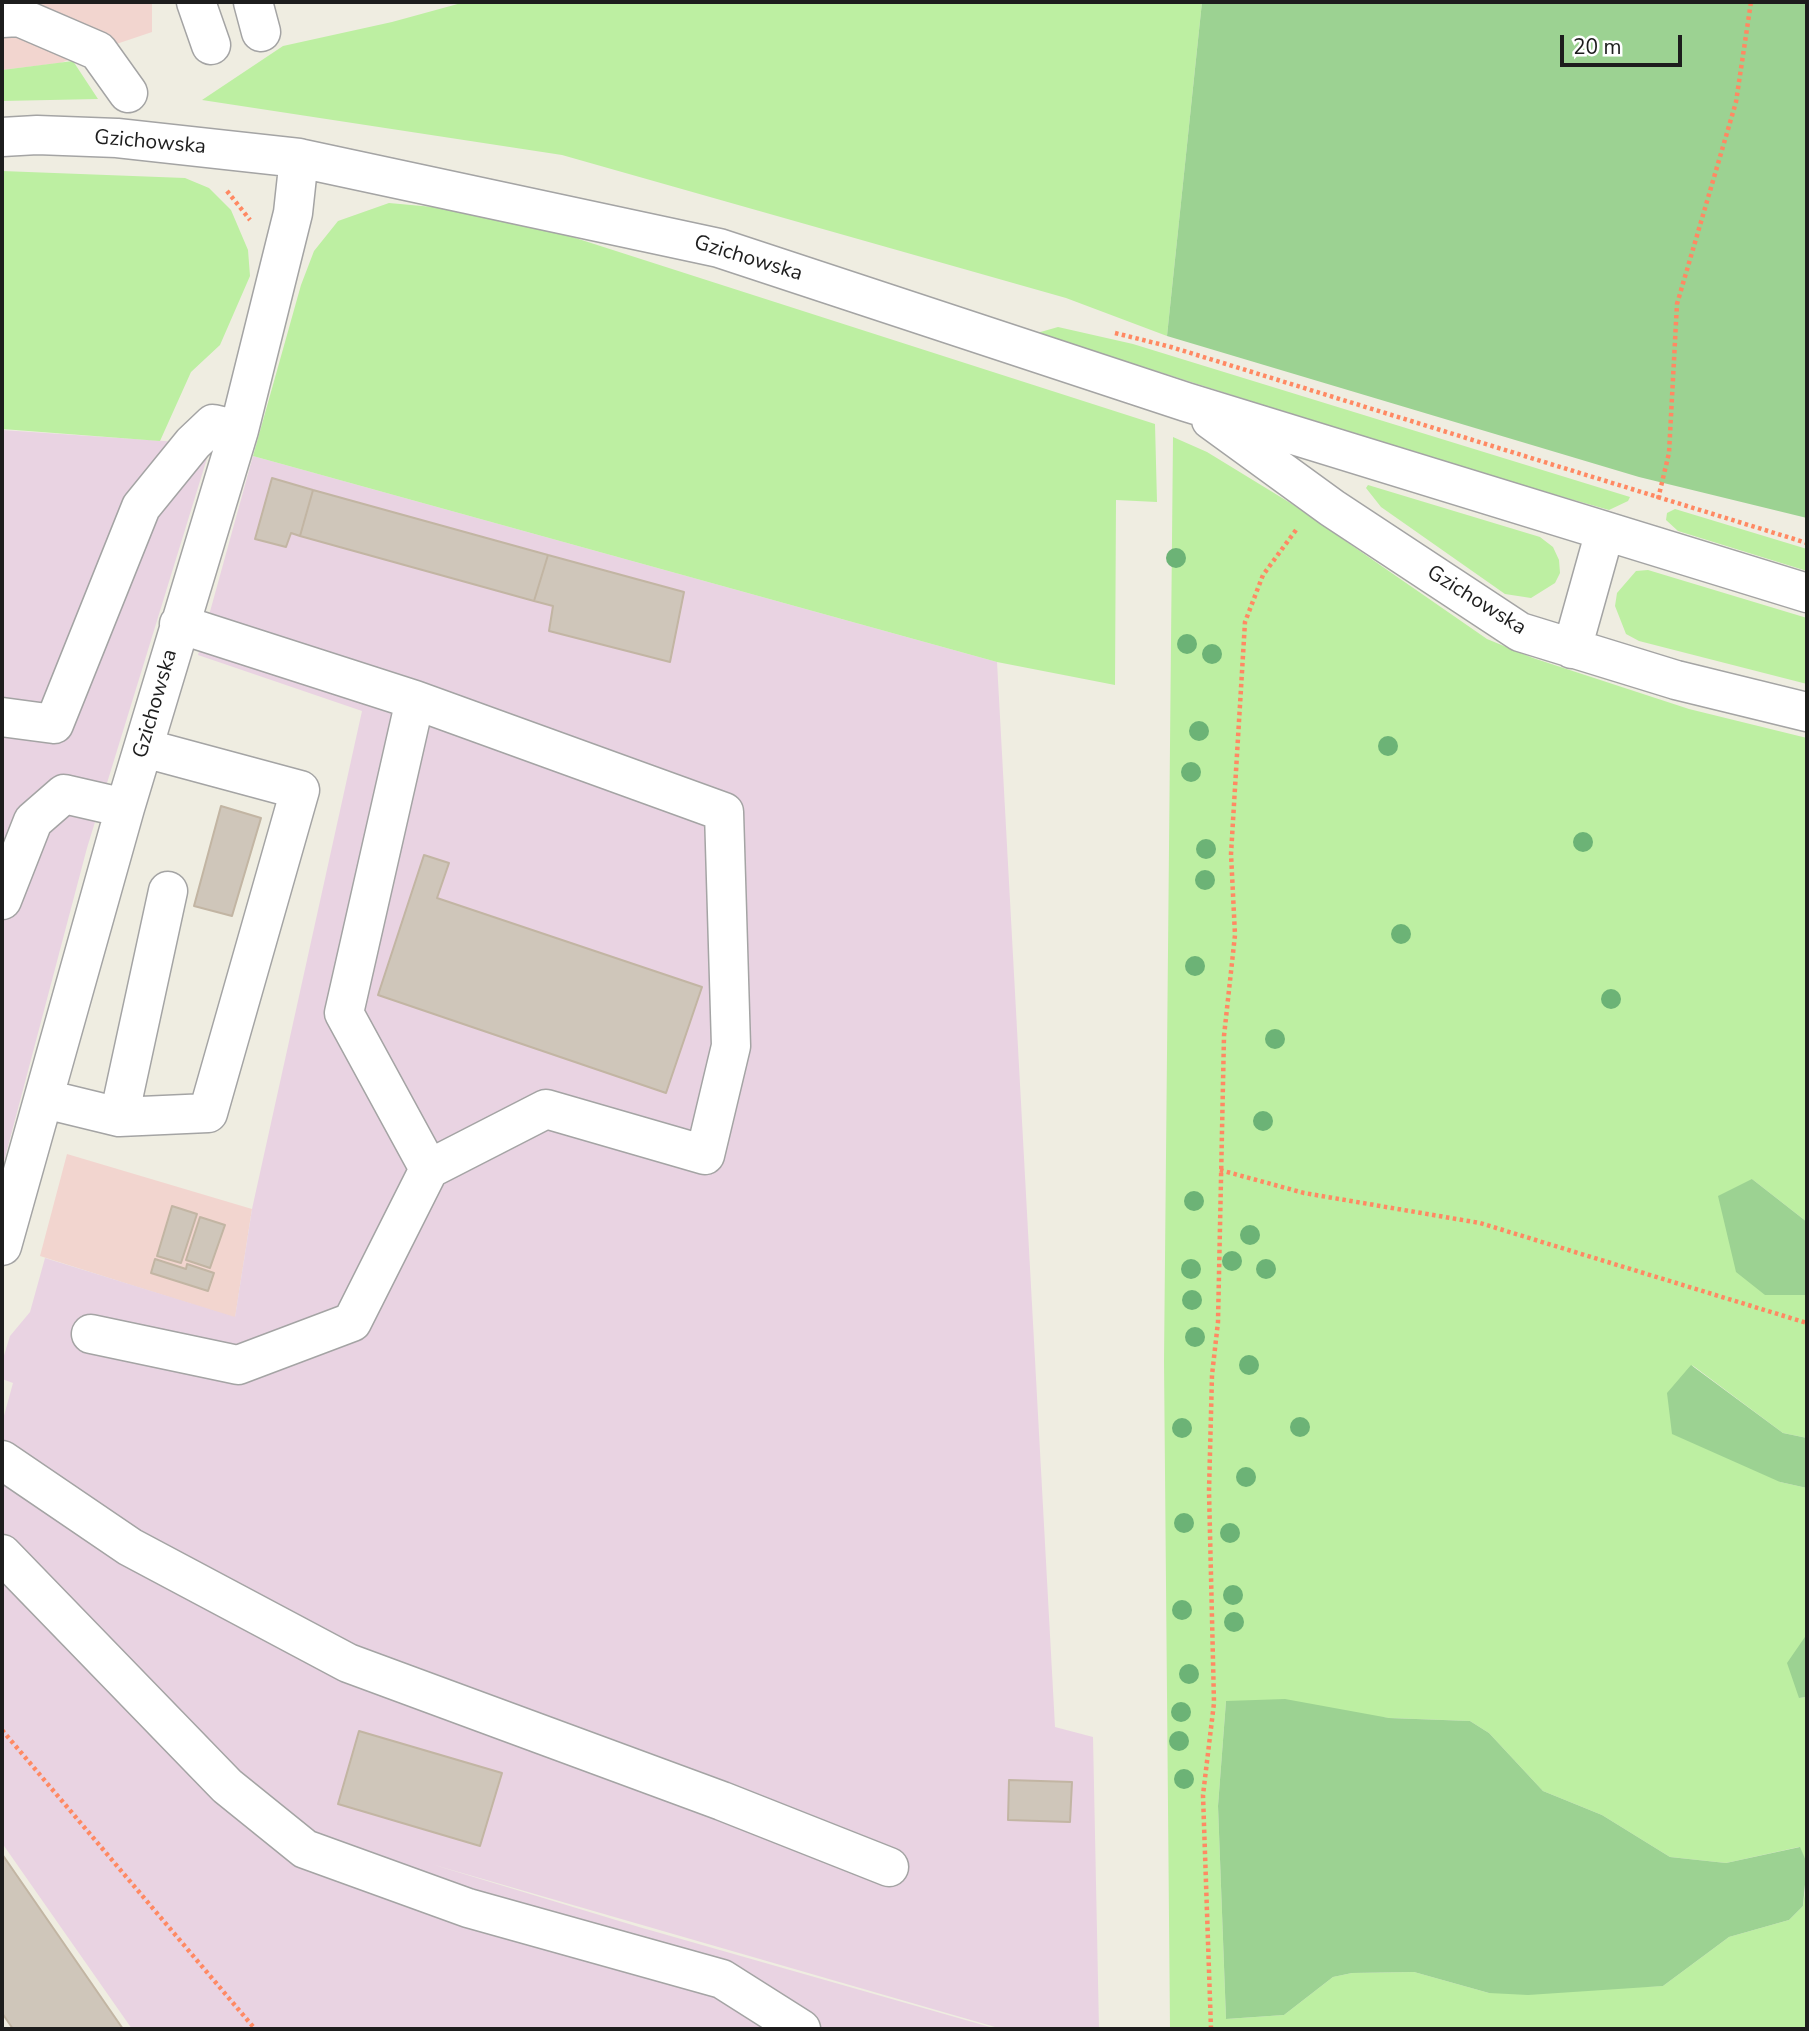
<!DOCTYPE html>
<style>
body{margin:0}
#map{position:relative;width:1809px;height:2031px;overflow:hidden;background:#efede1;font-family:"Nunito Sans",sans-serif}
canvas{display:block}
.frame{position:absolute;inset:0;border:4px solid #1d1d1d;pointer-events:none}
.scale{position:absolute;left:1560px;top:35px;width:122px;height:32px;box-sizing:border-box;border:4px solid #1d1d1d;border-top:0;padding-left:9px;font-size:21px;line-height:24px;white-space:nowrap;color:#1d1d1d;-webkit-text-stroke:5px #fff;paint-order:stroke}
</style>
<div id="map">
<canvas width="1809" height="2031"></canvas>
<div class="frame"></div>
<div class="scale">20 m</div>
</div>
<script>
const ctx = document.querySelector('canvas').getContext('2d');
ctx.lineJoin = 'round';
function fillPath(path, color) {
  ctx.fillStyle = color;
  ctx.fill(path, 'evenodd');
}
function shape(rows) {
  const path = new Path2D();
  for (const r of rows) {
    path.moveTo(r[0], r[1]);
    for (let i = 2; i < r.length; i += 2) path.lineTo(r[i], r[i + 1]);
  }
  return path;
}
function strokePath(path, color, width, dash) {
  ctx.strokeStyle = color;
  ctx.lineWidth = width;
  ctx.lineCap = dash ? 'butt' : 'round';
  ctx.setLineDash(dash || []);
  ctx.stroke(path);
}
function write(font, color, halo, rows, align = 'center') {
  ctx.font = font + ' "Nunito Sans",sans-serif';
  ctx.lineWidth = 5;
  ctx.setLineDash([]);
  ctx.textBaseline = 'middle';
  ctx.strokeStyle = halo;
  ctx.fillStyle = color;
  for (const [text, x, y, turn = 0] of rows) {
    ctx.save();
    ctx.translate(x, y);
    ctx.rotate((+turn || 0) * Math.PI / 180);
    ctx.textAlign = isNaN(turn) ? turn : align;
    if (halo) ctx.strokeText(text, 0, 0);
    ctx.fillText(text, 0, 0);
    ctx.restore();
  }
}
fillPath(shape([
 [2,2,152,2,152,32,60,63,2,70],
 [67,1154,252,1209,235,1318,40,1256]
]), '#f2d5cf');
fillPath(shape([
 [2,430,193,443,208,455,87,848,2,1169],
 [253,456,997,662,1055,1727,1093,1737,1099,2029,1002,2029,431,1864,639,1927,997,2029,132,2029,2,1843,2,1423,13,1383,2,1379,2,1362,10,1336,30,1312,45,1258,235,1317,252,1209,362,711,198,655]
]), '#e9d3e2');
fillPath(shape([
 [465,2,1202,2,1167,336,1066,298,562,155,202,100,283,46,392,22],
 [73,61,98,99,2,101,2,70],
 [2,171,185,178,209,188,231,210,248,250,250,276,220,345,191,372,160,441,2,429],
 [389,203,433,207,563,234,1155,424,1157,502,1116,500,1115,685,997,662,253,456,301,285,314,251,338,221],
 [1058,327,1133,344,1630,497,1628,501,1609,510,1458,467,1037,333],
 [1173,437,1207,452,1292,504,1487,639,1533,658,1689,709,1807,738,1807,1222,1752,1179,1765,1295,1807,1295,1807,1438,1783,1433,1692,1365,1780,1482,1807,1488,1807,1634,1799,1698,1807,1697,1807,1863,1799,1847,1726,1863,1670,1857,1602,1815,1543,1791,1489,1733,1470,1721,1389,1718,1226,1701,1218,1806,1226,2019,1284,2015,1333,1977,1352,1973,1414,1972,1489,1993,1663,1986,1729,1937,1789,1920,1803,1906,1807,1877,1807,2029,1170,2029,1164,1361],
 [1368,485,1540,537,1553,547,1559,560,1560,573,1555,583,1531,598,1505,594,1381,507,1366,488],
 [1675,509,1807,549,1807,571,1678,531,1666,520,1667,513],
 [1648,570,1807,618,1807,684,1639,641,1626,634,1615,606,1617,593,1636,571]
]), '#bdefa2');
fillPath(shape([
 [1202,2,1807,2,1807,518,1639,477,1167,336],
 [1752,1179,1807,1222,1807,1295,1765,1295,1736,1272,1718,1196],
 [1691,1365,1783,1433,1807,1438,1807,1488,1780,1482,1672,1434,1667,1393],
 [1807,1634,1807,1697,1799,1698,1787,1663],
 [1285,1699,1389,1718,1470,1721,1489,1733,1543,1791,1602,1815,1670,1857,1726,1863,1800,1847,1807,1863,1803,1906,1789,1920,1729,1937,1663,1986,1528,1995,1489,1993,1414,1972,1352,1973,1333,1977,1284,2015,1226,2019,1218,1806,1226,1701]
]), '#9cd292');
const building = shape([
 [272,478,313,490,300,536,291,533,286,547,255,539,272,478],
 [313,490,548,555,534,601,300,536,313,490],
 [548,555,684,592,670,662,549,631,553,606,534,601,548,555],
 [221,806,261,818,232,916,194,906,221,806],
 [424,855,449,863,437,898,702,987,666,1093,378,995,424,855],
 [172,1206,197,1214,181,1263,157,1256,172,1206],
 [200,1217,225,1225,210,1268,186,1260,200,1217],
 [155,1259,186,1269,187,1264,214,1273,208,1291,151,1273,155,1259],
 [359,1731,502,1773,480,1846,338,1804,359,1731],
 [1009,1780,1072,1782,1070,1822,1008,1820,1009,1780],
 [2,1854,123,2029,13,2029,2,2013,2,1854]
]);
fillPath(building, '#cfc6ba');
strokePath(building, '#c2b5a3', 2);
const minor = shape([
 [196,2,211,45],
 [253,2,261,32],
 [2,18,19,17,98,51,128,93],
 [2,137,37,135,117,138,299,158,719,248,1186,402,1807,593],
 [1211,420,1332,508,1520,632,1676,680,1807,712],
 [1572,649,1605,531],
 [415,700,344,1013,429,1169],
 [2,717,54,724,141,507,193,443,213,424,239,430],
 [2,900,33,821,64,794,125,808],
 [45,1099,119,1117,168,891],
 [119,1117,208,1113,300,790,144,748],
 [2,1246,125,808,239,430,293,213,299,158],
 [91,1334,238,1365,352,1322,429,1169,546,1109,705,1155,731,1046,724,812,415,700,179,624],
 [2,1460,130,1547,348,1663,722,1801,889,1867],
 [2,1554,227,1786,305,1849,468,1908,722,1979,801,2029]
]);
strokePath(minor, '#a4a4a4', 41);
strokePath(shape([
 [227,191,250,220],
 [1115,333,1171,347,1807,543],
 [1658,499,1669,453,1677,304,1736,102,1751,2],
 [1220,1170,1304,1193,1480,1223,1807,1323],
 [2,1730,255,2029],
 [1211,2029,1203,1795,1214,1703,1209,1491,1212,1375,1218,1322,1224,1036,1235,935,1231,854,1245,622,1263,575,1296,530]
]), '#ff8963', 4.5, [3.5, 3.5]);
strokePath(minor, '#fff', 38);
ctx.fillStyle = '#6cb376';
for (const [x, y] of [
 [1176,558],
 [1187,644],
 [1212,654],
 [1199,731],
 [1388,746],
 [1191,772],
 [1583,842],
 [1206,849],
 [1205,880],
 [1401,934],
 [1195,966],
 [1611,999],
 [1275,1039],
 [1263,1121],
 [1194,1201],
 [1250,1235],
 [1232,1261],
 [1191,1269],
 [1266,1269],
 [1192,1300],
 [1195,1337],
 [1249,1365],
 [1300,1427],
 [1182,1428],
 [1246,1477],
 [1184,1523],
 [1230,1533],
 [1233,1595],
 [1182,1610],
 [1234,1622],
 [1189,1674],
 [1181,1712],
 [1179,1741],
 [1184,1779]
]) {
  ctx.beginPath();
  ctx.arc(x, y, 10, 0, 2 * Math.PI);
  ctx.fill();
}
write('21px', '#1d1d1d', '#fff', [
 ["Gzichowska",150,143,5],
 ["Gzichowska",748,259,17],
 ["Gzichowska",1476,601,32],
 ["Gzichowska",156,704,-74]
]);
</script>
